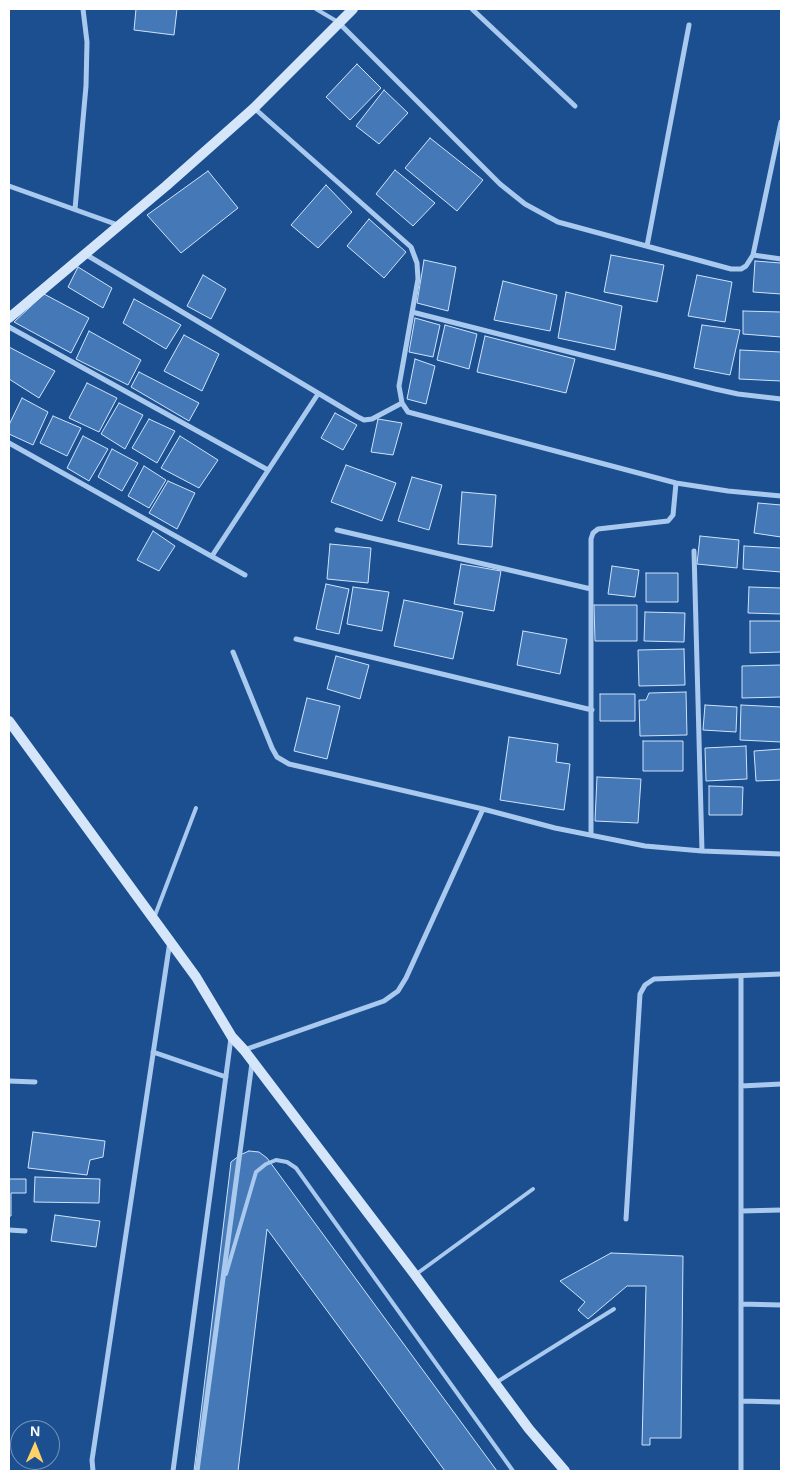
<!DOCTYPE html>
<style>
body{margin:0}
#map{position:relative;width:790px;height:1480px;overflow:hidden;background:#1b4f8f;font-family:Helvetica,sans-serif}
canvas{display:block}
.frame{position:absolute;inset:0;border:10px solid #fff;pointer-events:none}
.north{position:absolute;left:10px;top:1420px;width:50px;height:50px;box-sizing:border-box;background:#1b4f8f;border:1px solid #7695bc;border-radius:50%;rotate:1deg;font-size:14px;font-weight:700;line-height:20px;text-align:center;color:#fff}
.north::after{content:'';display:block;margin:auto;width:18px;height:22px;background:#ffd166;clip-path:polygon(50% 0,100% 100%,50% 72%,0 100%)}
</style>
<div id="map">
<canvas width="790" height="1480"></canvas>
<div class="frame"></div>
<div class="north">N</div>
</div>
<script>
const ctx = document.querySelector('canvas').getContext('2d');
ctx.lineJoin = 'round';
function fillPath(path, color) {
  ctx.fillStyle = color;
  ctx.fill(path, 'evenodd');
}
function shape(rows) {
  const path = new Path2D();
  for (const r of rows) {
    path.moveTo(r[0], r[1]);
    for (let i = 2; i < r.length; i += 2) path.lineTo(r[i], r[i + 1]);
  }
  return path;
}
function strokePath(path, color, width, dash) {
  ctx.strokeStyle = color;
  ctx.lineWidth = width;
  ctx.lineCap = dash ? 'butt' : 'round';
  ctx.setLineDash(dash || []);
  ctx.stroke(path);
}
const building = shape([
 [136,9,177,9,174,35,134,30,136,9],
 [357,64,381,88,350,120,326,97,357,64],
 [384,90,408,113,379,144,356,126,384,90],
 [430,138,483,180,457,211,405,168,430,138],
 [395,170,435,203,413,226,376,194,395,170],
 [208,171,238,208,181,253,147,215,208,171],
 [326,185,352,212,318,248,291,225,326,185],
 [369,219,406,252,384,278,347,246,369,219],
 [611,255,664,265,657,302,604,292,611,255],
 [424,260,456,267,448,311,417,303,424,260],
 [755,261,781,263,781,294,753,292,755,261],
 [78,267,112,288,103,308,68,287,78,267],
 [203,275,226,289,211,319,187,306,203,275],
 [697,275,732,282,725,322,688,316,697,275],
 [503,281,557,295,550,331,494,320,503,281],
 [566,292,622,306,615,350,558,338,566,292],
 [44,294,89,318,71,353,14,322,44,294],
 [134,299,181,325,166,349,123,323,134,299],
 [743,311,781,312,781,337,743,334,743,311],
 [415,318,440,325,433,357,409,352,415,318],
 [445,325,477,334,469,369,437,360,445,325],
 [702,325,740,330,730,375,694,368,702,325],
 [89,331,141,360,128,385,76,359,89,331],
 [184,335,219,354,202,391,164,371,184,335],
 [485,336,575,359,566,393,477,372,485,336],
 [9,347,55,371,39,398,9,379,9,347],
 [740,350,781,352,781,381,739,379,740,350],
 [415,359,435,366,426,404,407,399,415,359],
 [139,372,199,403,189,421,131,387,139,372],
 [87,383,117,398,99,432,69,418,87,383],
 [22,398,48,412,33,445,9,434,9,425,22,398],
 [119,403,143,415,125,449,101,434,119,403],
 [335,413,357,425,343,450,321,438,335,413],
 [53,416,81,428,67,456,40,443,53,416],
 [149,419,175,431,157,463,132,448,149,419],
 [378,419,402,423,393,455,371,452,378,419],
 [83,436,108,449,89,481,67,468,83,436],
 [180,436,218,460,199,488,161,468,180,436],
 [112,449,138,463,122,491,98,477,112,449],
 [346,465,396,483,382,521,331,502,346,465],
 [144,466,166,480,149,508,128,496,144,466],
 [412,477,442,485,429,530,398,521,412,477],
 [168,481,195,493,177,529,149,513,168,481],
 [462,492,496,495,492,547,458,544,462,492],
 [758,503,781,505,781,537,754,533,758,503],
 [153,531,175,546,159,571,137,560,153,531],
 [700,536,739,540,737,568,697,564,700,536],
 [330,544,371,548,368,583,327,579,330,544],
 [744,546,781,548,781,572,743,569,744,546],
 [461,564,501,571,494,611,454,604,461,564],
 [612,566,639,570,635,597,608,594,612,566],
 [646,573,678,573,678,602,646,602,646,573],
 [326,584,349,589,339,634,316,629,326,584],
 [353,587,389,592,382,631,347,624,353,587],
 [749,587,781,588,781,614,748,613,749,587],
 [404,600,463,612,453,659,394,646,404,600],
 [594,605,637,605,637,641,595,641,594,605],
 [645,612,685,613,684,642,644,641,645,612],
 [750,621,781,621,781,652,750,653,750,621],
 [523,631,567,639,560,674,517,665,523,631],
 [684,649,685,685,639,686,638,650,684,649],
 [336,656,369,665,360,699,327,689,336,656],
 [781,665,781,697,742,698,742,666,781,665],
 [686,692,687,735,640,736,639,700,646,700,649,693,686,692],
 [600,694,635,694,635,721,600,721,600,694],
 [307,698,340,706,327,759,294,751,307,698],
 [705,705,737,707,736,732,703,730,705,705],
 [741,705,781,707,781,742,740,740,741,705],
 [509,737,558,744,556,762,570,764,564,810,500,800,509,737],
 [643,741,683,741,683,771,643,771,643,741],
 [746,746,747,779,706,781,705,748,746,746],
 [781,749,781,780,756,781,754,751,781,749],
 [597,777,641,779,638,823,595,821,597,777],
 [709,786,743,787,742,815,709,815,709,786],
 [33,1132,105,1141,103,1157,90,1160,87,1175,28,1168,33,1132],
 [249,1151,259,1152,267,1158,497,1471,445,1471,267,1229,238,1471,194,1471,231,1162,240,1155,249,1151],
 [35,1177,100,1179,99,1203,34,1202,35,1177],
 [9,1179,26,1179,26,1193,11,1193,11,1216,9,1216,9,1179],
 [55,1215,100,1221,96,1247,51,1241,55,1215],
 [611,1253,683,1256,681,1438,650,1438,650,1445,642,1445,646,1286,627,1286,588,1319,578,1310,585,1302,560,1281,611,1253]
]);
fillPath(building, '#4478b7');
strokePath(building, '#cfe3fa', 1);
strokePath(shape([
 [316,9,338,22],
 [154,918,196,808],
 [226,1274,256,1172,266,1164,276,1160,287,1162,296,1168,513,1471],
 [415,1275,533,1189],
 [497,1382,614,1309]
]), '#a9c9ee', 4);
strokePath(shape([
 [472,9,575,106],
 [339,23,500,184,525,204,558,222,731,269,741,269,746,266,753,255,781,122],
 [254,108,411,247,417,263,418,279,399,386,402,403,408,412,676,483,728,491,781,496],
 [9,186,118,225],
 [75,209,86,86,87,42,83,9],
 [647,246,689,25],
 [85,254,358,417,364,420,372,419,402,403],
 [753,255,781,259],
 [412,312,715,389,738,394,781,399],
 [9,327,268,470],
 [9,443,245,575],
 [337,530,591,589],
 [694,551,702,851],
 [212,556,318,394],
 [296,639,592,710],
 [233,652,272,748,277,757,289,764,483,809,555,828,645,846,702,851,781,854],
 [591,835,591,539,593,533,598,529,668,521,673,515,676,483],
 [741,976,741,1471],
 [244,1050,384,1001,398,991,406,978,483,809],
 [153,1052,226,1077],
 [9,1081,35,1082],
 [741,1086,781,1084],
 [741,1211,781,1210],
 [626,1219,640,994,645,985,654,979,781,974],
 [9,1230,25,1231],
 [741,1304,781,1305],
 [741,1401,781,1402],
 [93,1471,92,1460,170,941],
 [173,1471,231,1038],
 [197,1471,252,1063]
]), '#a9c9ee', 5);
strokePath(shape([
 [9,318,166,186,254,108,353,9],
 [9,721,196,977,232,1037,244,1050,415,1275,529,1429,565,1471]
]), '#d6e6fa', 10);
</script>
